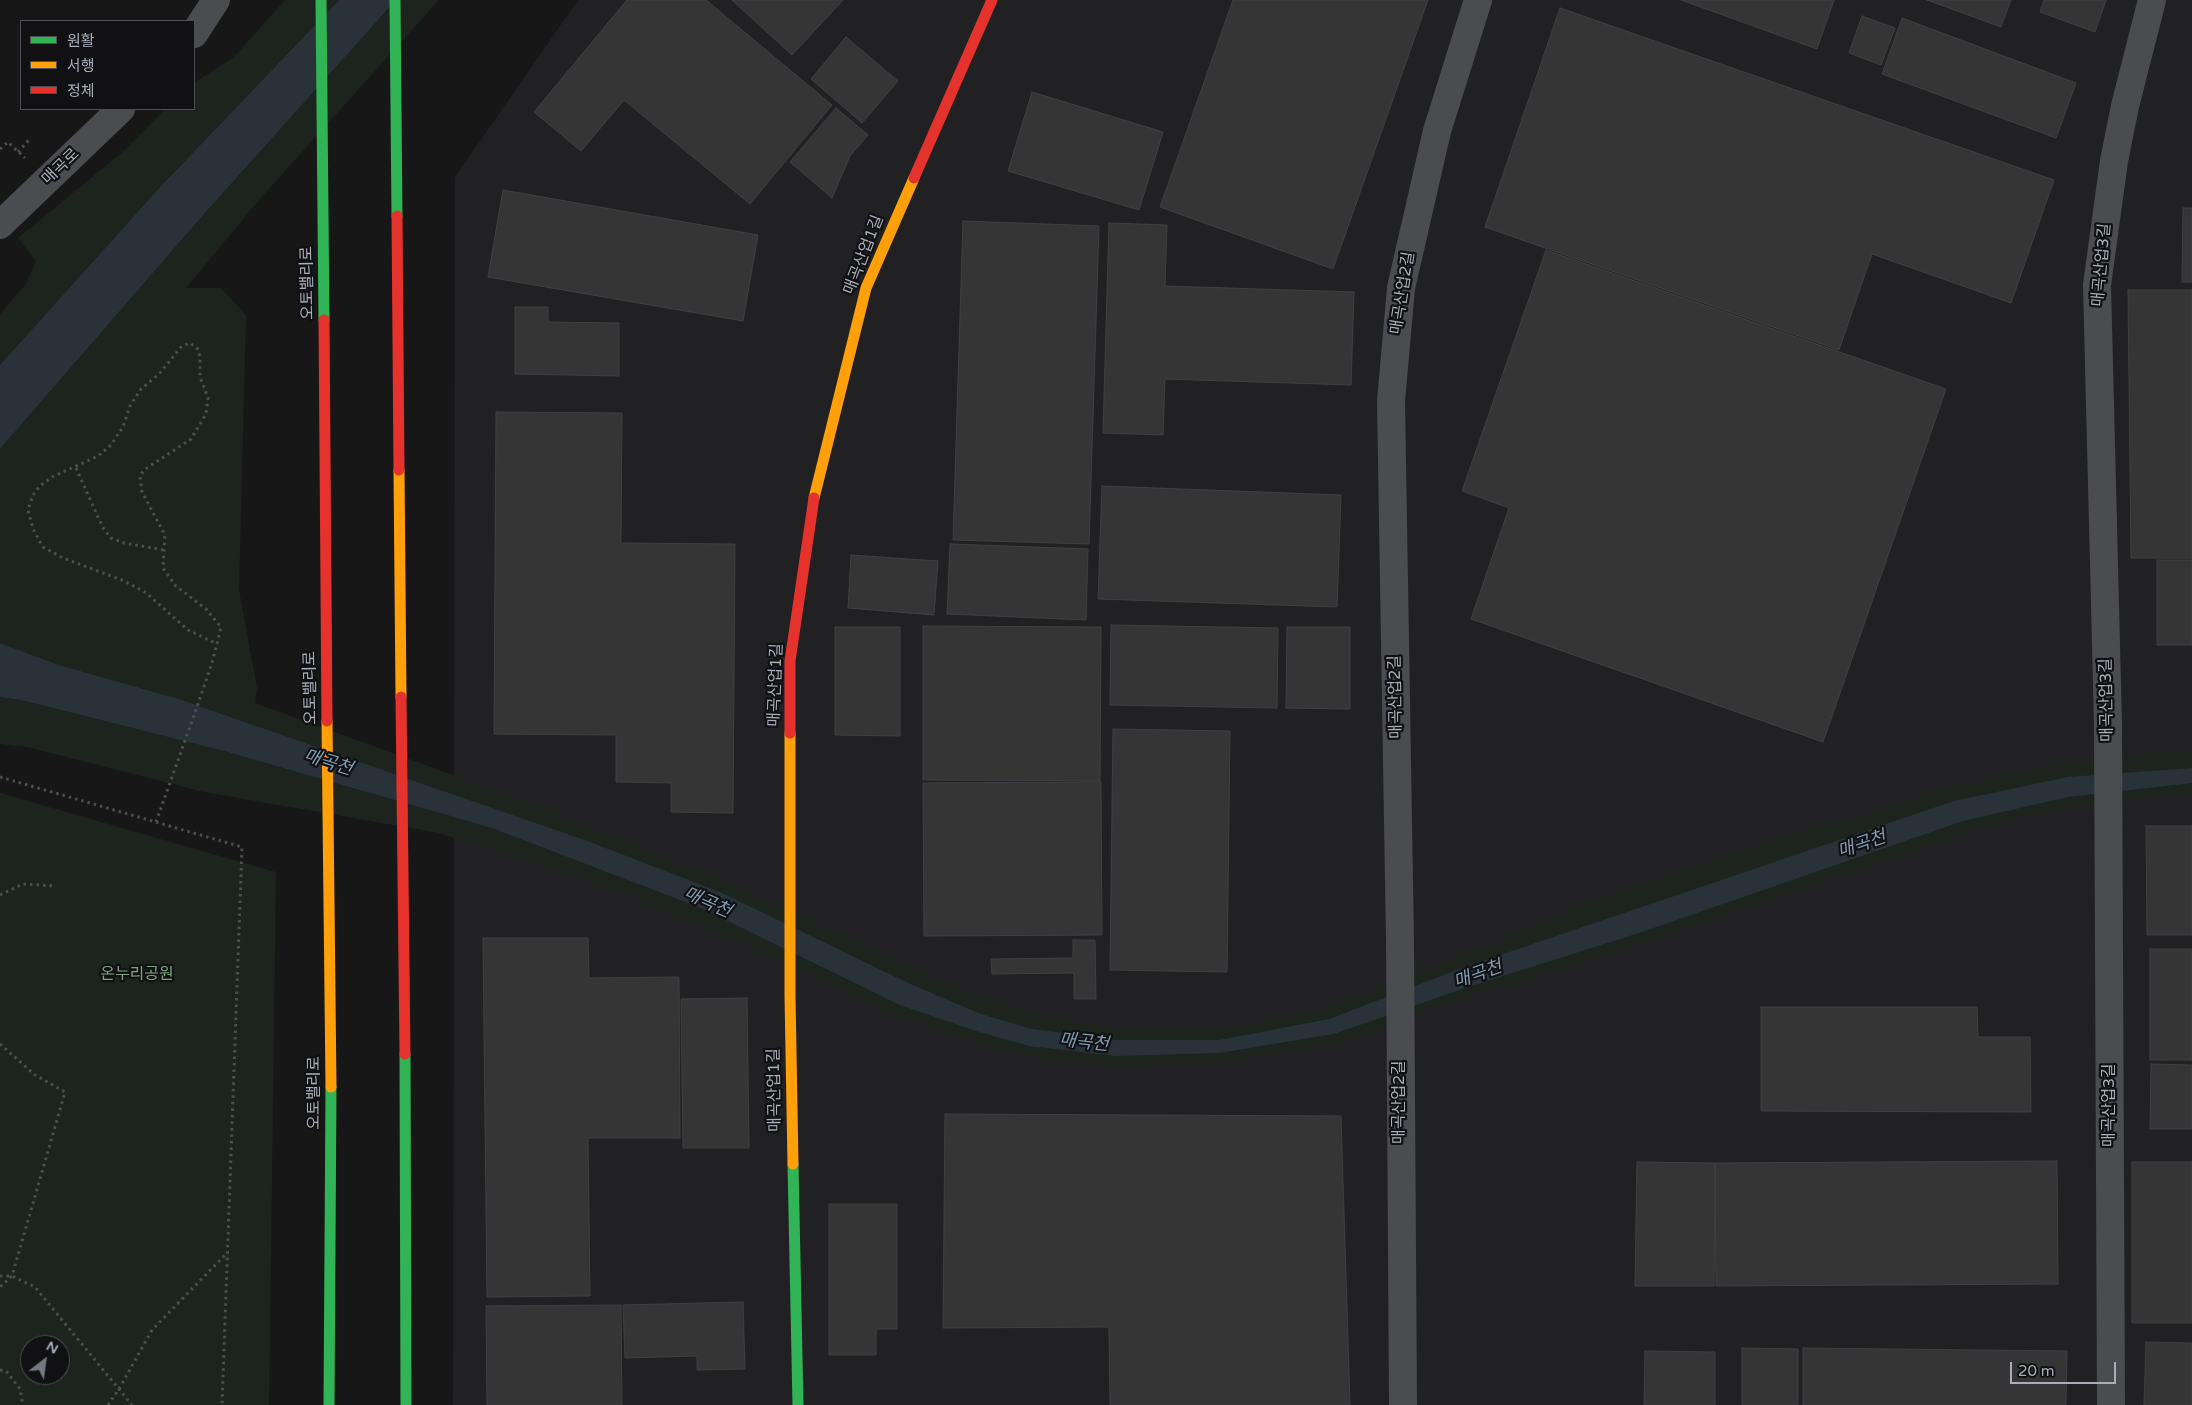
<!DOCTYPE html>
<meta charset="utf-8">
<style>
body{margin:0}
#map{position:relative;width:2192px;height:1405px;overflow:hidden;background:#171717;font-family:"Varela Round","Noto Sans KR",sans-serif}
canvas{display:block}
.legend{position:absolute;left:20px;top:20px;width:175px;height:90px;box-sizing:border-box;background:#111113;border:1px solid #4d4f55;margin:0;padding:6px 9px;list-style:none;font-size:15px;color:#a8adb8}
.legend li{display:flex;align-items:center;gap:10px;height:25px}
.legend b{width:25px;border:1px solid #4d4f55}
.north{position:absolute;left:20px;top:1335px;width:50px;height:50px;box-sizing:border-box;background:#111113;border:1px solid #4d4f55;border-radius:50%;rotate:30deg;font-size:14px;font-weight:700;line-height:20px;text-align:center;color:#a8adb8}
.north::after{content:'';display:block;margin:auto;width:18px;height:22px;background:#757880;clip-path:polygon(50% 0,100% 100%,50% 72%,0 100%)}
.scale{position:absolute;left:2010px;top:1362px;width:106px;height:22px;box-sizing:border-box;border:2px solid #a8adb8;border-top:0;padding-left:6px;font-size:15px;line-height:18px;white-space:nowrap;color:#a8adb8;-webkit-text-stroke:4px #111113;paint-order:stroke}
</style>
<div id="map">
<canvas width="2192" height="1405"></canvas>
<ul class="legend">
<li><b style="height:6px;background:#30b455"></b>원활</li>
<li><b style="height:6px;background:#ff9f0a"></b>서행</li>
<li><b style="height:6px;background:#e5322d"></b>정체</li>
</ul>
<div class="north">N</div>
<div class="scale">20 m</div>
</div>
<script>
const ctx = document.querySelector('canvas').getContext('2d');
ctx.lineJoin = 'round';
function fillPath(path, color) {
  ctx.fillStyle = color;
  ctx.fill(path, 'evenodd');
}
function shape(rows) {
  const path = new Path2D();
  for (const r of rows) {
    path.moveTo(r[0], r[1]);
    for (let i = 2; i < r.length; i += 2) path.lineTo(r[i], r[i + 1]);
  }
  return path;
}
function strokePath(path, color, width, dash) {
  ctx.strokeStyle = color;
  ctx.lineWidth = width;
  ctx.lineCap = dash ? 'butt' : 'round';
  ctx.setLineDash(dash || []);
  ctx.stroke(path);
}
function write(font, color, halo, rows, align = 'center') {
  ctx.font = font + ' "Varela Round","Noto Sans KR",sans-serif';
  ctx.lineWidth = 4.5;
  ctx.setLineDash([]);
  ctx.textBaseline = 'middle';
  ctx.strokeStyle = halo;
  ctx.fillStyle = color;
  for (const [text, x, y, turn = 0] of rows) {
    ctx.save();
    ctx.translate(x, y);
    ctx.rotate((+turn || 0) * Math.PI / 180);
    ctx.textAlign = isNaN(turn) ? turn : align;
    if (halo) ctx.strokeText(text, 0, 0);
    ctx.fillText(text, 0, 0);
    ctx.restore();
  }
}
fillPath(shape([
 [578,0,2192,0,2192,1405,453,1405,455,177]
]), '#212123');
fillPath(shape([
 [285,0,339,0,161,186,0,365,0,314,26,284,36,261,18,238,125,150,165,109,194,109,194,83,235,56],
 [396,0,439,0,259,200,186,288,221,288,246,315,239,590,257,688,255,703,497,791,729,883,837,932,911,969,982,999,1038,1016,1120,1030,1216,1030,1325,1009,1457,958,1619,890,1945,788,2065,763,2165,751,2192,749,2192,768,2164,770,1954,801,1462,968,1329,1019,1219,1040,1117,1040,1032,1029,981,1014,908,983,720,892,590,842,179,699,59,665,0,643,0,449,204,214],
 [0,697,21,700,224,751,492,828,701,908,900,1005,976,1031,1029,1046,1116,1056,1220,1053,1334,1034,1471,986,1639,933,1963,821,2068,797,2165,785,2192,783,2192,794,2069,806,1966,832,1645,944,1476,994,1337,1043,1224,1061,1118,1064,1030,1057,975,1044,898,1016,698,924,578,876,505,851,434,832,204,792,27,747,0,744],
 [0,793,276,872,269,1405,0,1405],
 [30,1345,60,1345,60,1375,30,1375]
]), '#1d241e');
fillPath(shape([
 [339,0,396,0,204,214,0,449,0,365,161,186],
 [0,643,59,665,179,699,590,842,720,892,908,983,981,1014,1032,1029,1117,1040,1219,1040,1329,1019,1462,968,1954,801,2068,777,2164,770,2192,768,2192,783,2068,797,1963,821,1639,933,1471,986,1334,1034,1220,1053,1116,1056,1029,1046,976,1031,900,1005,701,908,492,828,224,751,21,700,0,697]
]), '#2a3239');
const building = shape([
 [627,0,706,0,832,105,750,204,624,100,581,151,534,112,627,0],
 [732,0,843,0,792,55,732,0],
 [1233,0,1428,0,1333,269,1160,207,1233,0],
 [1681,0,1834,0,1817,49,1681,0],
 [1927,0,2011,0,2001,27,1927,0],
 [2044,0,2106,0,2095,32,2040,12,2044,0],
 [1560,8,2054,180,2011,303,1872,254,1839,350,1485,227,1560,8],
 [1862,16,1895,28,1881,65,1849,53,1862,16],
 [1902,18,2076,83,2056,138,1882,74,1902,18],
 [846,37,898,81,862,123,811,79,846,37],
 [1032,92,1163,132,1139,210,1008,171,1032,92],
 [836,108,868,135,850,156,832,198,790,162,836,108],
 [503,190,758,235,743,321,488,277,503,190],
 [2183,208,2192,208,2192,282,2182,282,2183,208],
 [963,221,1099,226,1089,544,953,540,963,221],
 [1109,223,1167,225,1165,286,1354,292,1351,385,1165,379,1163,435,1103,433,1109,223],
 [1546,250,1946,389,1823,742,1471,619,1509,508,1462,491,1546,250],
 [2128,290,2192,290,2192,558,2131,558,2128,290],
 [515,307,548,307,548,322,619,323,619,376,515,374,515,307],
 [496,412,622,413,621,543,735,544,733,813,671,812,671,783,616,782,616,735,494,734,496,412],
 [1102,486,1341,495,1337,607,1098,599,1102,486],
 [950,544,1088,549,1086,620,947,614,950,544],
 [851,555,938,561,934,615,848,608,851,555],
 [2157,560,2192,560,2192,645,2157,645,2157,560],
 [1111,625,1278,628,1277,708,1110,705,1111,625],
 [923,626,1101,627,1100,781,923,780,923,626],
 [835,627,900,627,900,736,835,735,835,627],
 [1287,627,1350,627,1350,709,1286,708,1287,627],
 [1113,729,1230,731,1227,972,1110,970,1113,729],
 [1101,782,1102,935,924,936,923,783,1101,782],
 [2146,826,2192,826,2192,935,2147,935,2146,826],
 [483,938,588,938,589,978,679,977,680,1138,588,1138,590,1296,487,1297,483,938],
 [1073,940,1095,940,1096,999,1074,999,1074,973,992,974,991,959,1073,958,1073,940],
 [2150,949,2192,949,2192,1060,2150,1060,2150,949],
 [747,998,749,1148,683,1148,681,999,747,998],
 [1761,1007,1977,1007,1978,1037,2030,1037,2031,1112,1761,1111,1761,1007],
 [2151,1064,2192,1065,2192,1129,2150,1129,2151,1064],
 [945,1114,1341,1116,1350,1405,1110,1405,1109,1327,943,1328,945,1114],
 [2057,1161,2058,1284,1716,1286,1715,1163,2057,1161],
 [1637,1162,1715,1163,1714,1286,1635,1286,1637,1162],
 [2132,1162,2192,1162,2192,1323,2132,1323,2132,1162],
 [829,1204,897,1204,897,1329,876,1329,876,1355,829,1355,829,1204],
 [743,1302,745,1369,697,1370,697,1356,625,1358,623,1305,743,1302],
 [621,1305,622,1405,487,1405,486,1306,621,1305],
 [2146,1342,2192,1343,2192,1405,2144,1405,2146,1342],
 [1742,1348,1798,1349,1798,1405,1742,1405,1742,1348],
 [1803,1348,2067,1351,2066,1405,1803,1405,1803,1348],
 [1645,1351,1715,1352,1715,1405,1644,1405,1645,1351]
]);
fillPath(building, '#353536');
strokePath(building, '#3f4043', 1);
strokePath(shape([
 [0,149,8,142,25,158],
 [18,152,29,140],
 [76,468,103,528,111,538,124,543,164,550],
 [0,777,242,847,222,1405],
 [156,822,198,704,212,663,217,644,221,627,206,609,176,586,163,568,165,535,142,492,140,476,144,470,191,439,206,414,208,398,200,377,200,356,197,348,190,343,182,346,159,374,140,390,130,406,123,427,111,445,98,456,52,477,40,486,33,495,28,510,33,529,43,547,63,558,122,580,145,592,188,630,217,644],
 [0,895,23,884,54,886],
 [0,1044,35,1075,65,1092,12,1276,0,1287],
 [0,1276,12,1276,35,1287,132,1405],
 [0,1370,6,1371,20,1389,23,1405],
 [108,1405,119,1389,152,1330,227,1253]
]), '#4d4e52', 3, [2.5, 4]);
strokePath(shape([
 [194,34,216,0],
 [0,225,121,109],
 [1403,1405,1400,941,1391,401,1401,288,1437,131,1478,0],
 [2111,1405,2108,724,2097,285,2114,161,2125,106,2152,0]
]), '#4b4c50', 28);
strokePath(shape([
 [321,0,324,320],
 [395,0,397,216],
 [405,1054,406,1405],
 [793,1164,798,1405],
 [329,1405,331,1087]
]), '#30b455', 11);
strokePath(shape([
 [399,470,401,697],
 [814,498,866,288,914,178],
 [327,721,331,1087],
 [790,733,790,996,793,1164]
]), '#ff9f0a', 11);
strokePath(shape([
 [914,178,992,0],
 [397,216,399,470],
 [324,320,327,721],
 [401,697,405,1054],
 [790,733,790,661,814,498]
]), '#e5322d', 11);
write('16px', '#a8adb8', '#111113', [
 ["매곡로",61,167,-44],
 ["매곡산업1길",864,255,-69],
 ["매곡산업3길",2102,265,-85],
 ["오토밸리로",308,283,-91],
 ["매곡산업2길",1403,293,-81],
 ["매곡산업1길",776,685,-88],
 ["오토밸리로",311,688,-91],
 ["매곡산업2길",1396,697,-91],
 ["매곡산업3길",2107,700,-91],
 ["매곡산업1길",775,1090,-91],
 ["오토밸리로",315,1093,-90],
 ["매곡산업2길",1400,1102,-90],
 ["매곡산업3길",2110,1105,-90]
]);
write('16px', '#7fa381', '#111113', [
 ["온누리공원",137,975]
]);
write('italic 18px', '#7f9bb3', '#111113', [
 ["매곡천",328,763,17],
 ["매곡천",1862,845,-19],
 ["매곡천",707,903,24],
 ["매곡천",1478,975,-20],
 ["매곡천",1084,1043,6]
]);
</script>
